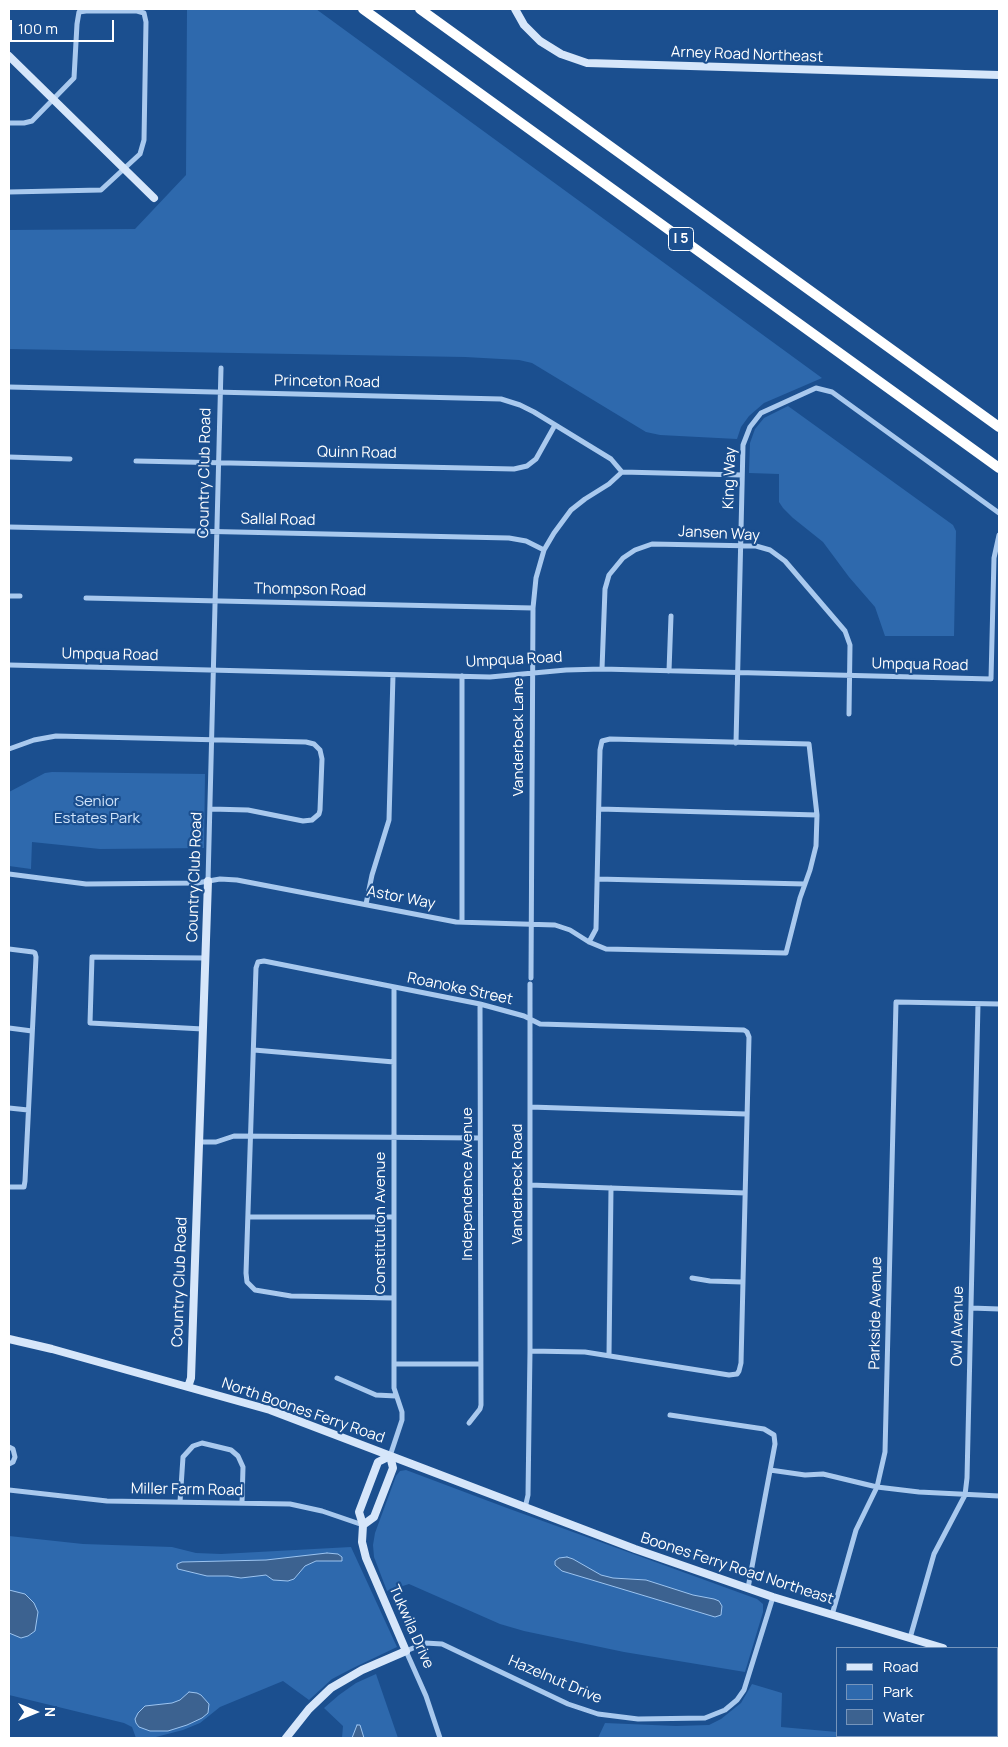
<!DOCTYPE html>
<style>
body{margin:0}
#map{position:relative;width:1008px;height:1747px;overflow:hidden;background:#1b4f8f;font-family:Manrope,sans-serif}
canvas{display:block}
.frame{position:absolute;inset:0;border:10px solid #fff;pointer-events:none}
.legend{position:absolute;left:836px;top:1647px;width:162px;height:90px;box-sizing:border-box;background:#1b4f8f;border:1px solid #7695bc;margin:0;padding:6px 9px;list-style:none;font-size:15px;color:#fff}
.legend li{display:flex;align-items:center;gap:10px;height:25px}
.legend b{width:25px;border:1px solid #7695bc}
.north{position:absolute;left:10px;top:1687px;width:50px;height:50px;-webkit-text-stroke:4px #1b4f8f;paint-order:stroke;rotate:90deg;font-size:14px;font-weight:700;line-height:20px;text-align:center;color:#fff}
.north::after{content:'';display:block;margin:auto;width:18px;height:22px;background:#fff;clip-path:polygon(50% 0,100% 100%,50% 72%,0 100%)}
.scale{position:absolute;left:10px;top:20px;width:104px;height:22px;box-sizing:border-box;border:2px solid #fff;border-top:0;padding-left:6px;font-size:15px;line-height:18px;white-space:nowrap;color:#fff;-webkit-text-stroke:4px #1b4f8f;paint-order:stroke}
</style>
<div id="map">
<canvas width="1008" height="1747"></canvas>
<div class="frame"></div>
<ul class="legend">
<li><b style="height:6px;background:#d6e6fa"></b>Road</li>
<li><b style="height:14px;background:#2e69ad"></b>Park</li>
<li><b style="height:14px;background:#3c6290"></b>Water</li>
</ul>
<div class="north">N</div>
<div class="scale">100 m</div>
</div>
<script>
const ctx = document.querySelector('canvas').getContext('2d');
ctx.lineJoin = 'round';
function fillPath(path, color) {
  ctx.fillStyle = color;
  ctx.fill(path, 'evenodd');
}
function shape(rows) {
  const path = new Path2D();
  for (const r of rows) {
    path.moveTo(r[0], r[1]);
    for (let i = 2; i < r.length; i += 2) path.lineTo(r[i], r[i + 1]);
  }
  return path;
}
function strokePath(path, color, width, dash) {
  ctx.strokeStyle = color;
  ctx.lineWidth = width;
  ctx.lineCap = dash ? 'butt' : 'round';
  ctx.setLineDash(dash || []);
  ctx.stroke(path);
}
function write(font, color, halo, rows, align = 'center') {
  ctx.font = font + ' Manrope,sans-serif';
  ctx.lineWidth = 4.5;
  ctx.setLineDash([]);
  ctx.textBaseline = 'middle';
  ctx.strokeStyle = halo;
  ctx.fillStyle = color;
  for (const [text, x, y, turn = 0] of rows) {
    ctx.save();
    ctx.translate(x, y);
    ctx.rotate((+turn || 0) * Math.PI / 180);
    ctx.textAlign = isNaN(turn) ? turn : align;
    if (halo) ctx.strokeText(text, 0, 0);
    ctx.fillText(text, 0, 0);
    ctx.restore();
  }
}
fillPath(shape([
 [187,9,316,9,822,378,764,403,749,416,741,427,737,439,660,435,646,432,532,363,519,360,465,357,9,349,9,230,135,229,186,175],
 [788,406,953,525,956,531,954,636,885,636,875,607,849,577,823,542,793,518,783,508,779,502,779,474,749,473,750,443,755,429,764,418],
 [52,772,205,774,204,848,100,849,32,842,31,869,9,866,9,792,45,773],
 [406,1470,507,1508,757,1599,763,1604,763,1612,745,1672,624,1652,524,1631,500,1624,409,1584,387,1591,374,1557,373,1545,375,1533,396,1476,400,1471],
 [9,1536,83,1544,172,1547,196,1553,221,1554,351,1547,397,1647,353,1668,332,1679,309,1700,283,1681,220,1707,200,1723,183,1730,152,1738,136,1738,132,1727,124,1723,9,1695],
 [376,1674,398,1738,342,1738,343,1726,324,1708,339,1695,356,1683],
 [752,1684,782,1693,781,1727,837,1732,837,1736,886,1736,904,1738,598,1738,605,1723,676,1726,709,1725,721,1719,741,1703]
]), '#2e69ad');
const water = shape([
 [327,1553,338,1554,342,1557,342,1561,316,1561,305,1566,294,1579,288,1581,273,1580,266,1575,241,1578,228,1576,207,1576,178,1569,177,1567,177,1564,182,1562,266,1560,327,1553],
 [567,1557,573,1559,601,1575,613,1578,646,1580,693,1595,714,1599,719,1601,722,1606,721,1615,715,1617,562,1571,555,1565,555,1561,559,1558,567,1557],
 [9,1590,25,1594,34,1603,38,1612,35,1631,28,1636,21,1638,9,1633,9,1590],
 [189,1692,197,1693,201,1695,209,1704,208,1713,202,1718,187,1725,168,1731,150,1731,139,1727,136,1723,135,1719,138,1713,145,1706,172,1703,180,1700,189,1692],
 [357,1725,360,1725,364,1738,352,1738,357,1725]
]);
fillPath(water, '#3c6290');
strokePath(water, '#9cc4f0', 1);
strokePath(shape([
 [9,123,24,123,32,121,74,78,77,24,79,12,86,11,137,11,144,13,146,22,144,140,140,154,101,190,9,192],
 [9,387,501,399,520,405,534,412,611,459,622,472],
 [9,457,70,459],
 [136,461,514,469,527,466,536,459,555,425],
 [9,527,509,538,526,541,544,550],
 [9,596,20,596],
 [86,598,533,608],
 [9,665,490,677,566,670,602,669,991,679,994,558,999,535],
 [602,669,605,589,609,575,623,558,635,550,652,544,756,546,770,550,785,561,845,631,850,645,849,714],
 [669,671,671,616],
 [736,743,743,445,750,427,761,413,816,388,832,392,999,513],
 [9,749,34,740,56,736,306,742,314,744,320,750,322,759,320,810,319,814,312,820,303,821,248,810,211,809],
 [599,809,817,815],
 [9,874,86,884,197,883,220,879,237,880,456,922,555,925,570,930,589,942,606,949,786,953,800,898,810,870,816,846,817,815,809,744,610,739,602,741,600,750,596,929,589,942],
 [597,879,805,884],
 [208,881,221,368],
 [366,904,372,875,389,820,393,675],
 [462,922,462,676],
 [9,949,33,952,35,953,36,957,25,1181,24,1187,9,1187],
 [531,978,533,608,536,578,544,550,554,533,571,510,585,499,609,484,622,472,742,475],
 [9,1028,32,1031],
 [203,1029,90,1023,92,957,206,958],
 [254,1050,394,1062],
 [530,1107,746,1114],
 [9,1108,28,1110],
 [199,1142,216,1142,234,1136,480,1138],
 [530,1185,745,1193],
 [248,1217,394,1217],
 [692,1278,710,1281,742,1282],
 [393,1298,291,1296,255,1290,247,1282,246,1273,256,968,258,962,264,961,480,1004,524,1016,540,1024,744,1030,747,1032,749,1037,741,1363,739,1371,737,1374,729,1375,585,1352,530,1351],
 [971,1308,999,1309],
 [609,1355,611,1188],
 [394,1364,480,1364],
 [337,1378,376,1395,396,1396],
 [670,1415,764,1429,774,1435,775,1444,748,1588],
 [469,1423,480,1409,481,1405,480,1004],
 [9,1447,13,1449,15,1457,13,1462,9,1464],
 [390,1456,402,1420,402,1412,394,1388,394,988],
 [770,1470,805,1475,823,1474,877,1487,919,1492,999,1496],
 [9,1490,107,1501,290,1504,322,1511,363,1525],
 [180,1502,183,1457,193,1446,202,1443,231,1450,238,1456,243,1467,242,1503],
 [525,1508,528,1495,530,1351,530,984],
 [832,1615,856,1530,877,1487,885,1452,896,1002,999,1004],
 [910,1638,934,1554,965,1495,967,1478,978,1004],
 [440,1738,426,1696,406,1651,425,1643,442,1644,568,1704,598,1714,638,1719,705,1718,725,1710,737,1700,744,1690,773,1597]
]), '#a9c9ee', 5);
strokePath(shape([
 [515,9,524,25,540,41,561,54,587,63,999,75],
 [9,56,154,198],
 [9,1339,52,1349,270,1410,635,1549,773,1597,943,1648],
 [188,1387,191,1378,208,881],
 [997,1669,999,1670],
 [286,1738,309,1709,331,1688,362,1670,406,1651,366,1558,362,1542,363,1525,359,1512,378,1462,390,1456,393,1468,374,1517,363,1525]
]), '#d6e6fa', 8);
strokePath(shape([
 [363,9,999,468],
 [420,9,999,427]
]), '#fff', 10);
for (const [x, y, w] of [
 [681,239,25]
]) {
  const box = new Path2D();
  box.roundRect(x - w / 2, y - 11.5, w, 23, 4);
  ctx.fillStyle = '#1b4f8f';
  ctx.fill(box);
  strokePath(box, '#fff', 1);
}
write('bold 14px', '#fff', null, [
 ["I 5",681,239]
]);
write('15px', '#fff', '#1b4f8f', [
 ["Arney Road Northeast",747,55,2],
 ["Princeton Road",327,382,1],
 ["Quinn Road",357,453,1],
 ["Country Club Road",205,473,-89],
 ["King Way",730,478,-88],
 ["Sallal Road",278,520,1],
 ["Jansen Way",719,534,3],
 ["Thompson Road",310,590,1],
 ["Umpqua Road",110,655,1],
 ["Umpqua Road",514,660,-3],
 ["Umpqua Road",920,665,1],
 ["Vanderbeck Lane",519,737,-90],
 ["Country Club Road",195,877,-88],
 ["Astor Way",401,898,11],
 ["Roanoke Street",460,989,12],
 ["Independence Avenue",468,1184,-90],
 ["Vanderbeck Road",518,1184,-90],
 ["Constitution Avenue",381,1223,-90],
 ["Country Club Road",180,1282,-88],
 ["Parkside Avenue",876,1313,-89],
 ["Owl Avenue",958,1326,-89],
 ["North Boones Ferry Road",303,1411,19],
 ["Miller Farm Road",187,1490,1],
 ["Boones Ferry Road Northeast",737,1569,18],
 ["Tukwila Drive",411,1627,66],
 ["Hazelnut Drive",555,1680,23]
]);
write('15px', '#cfe3fa', '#1b4f8f', [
 ["Senior",97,802],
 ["Estates Park",97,819]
]);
</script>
